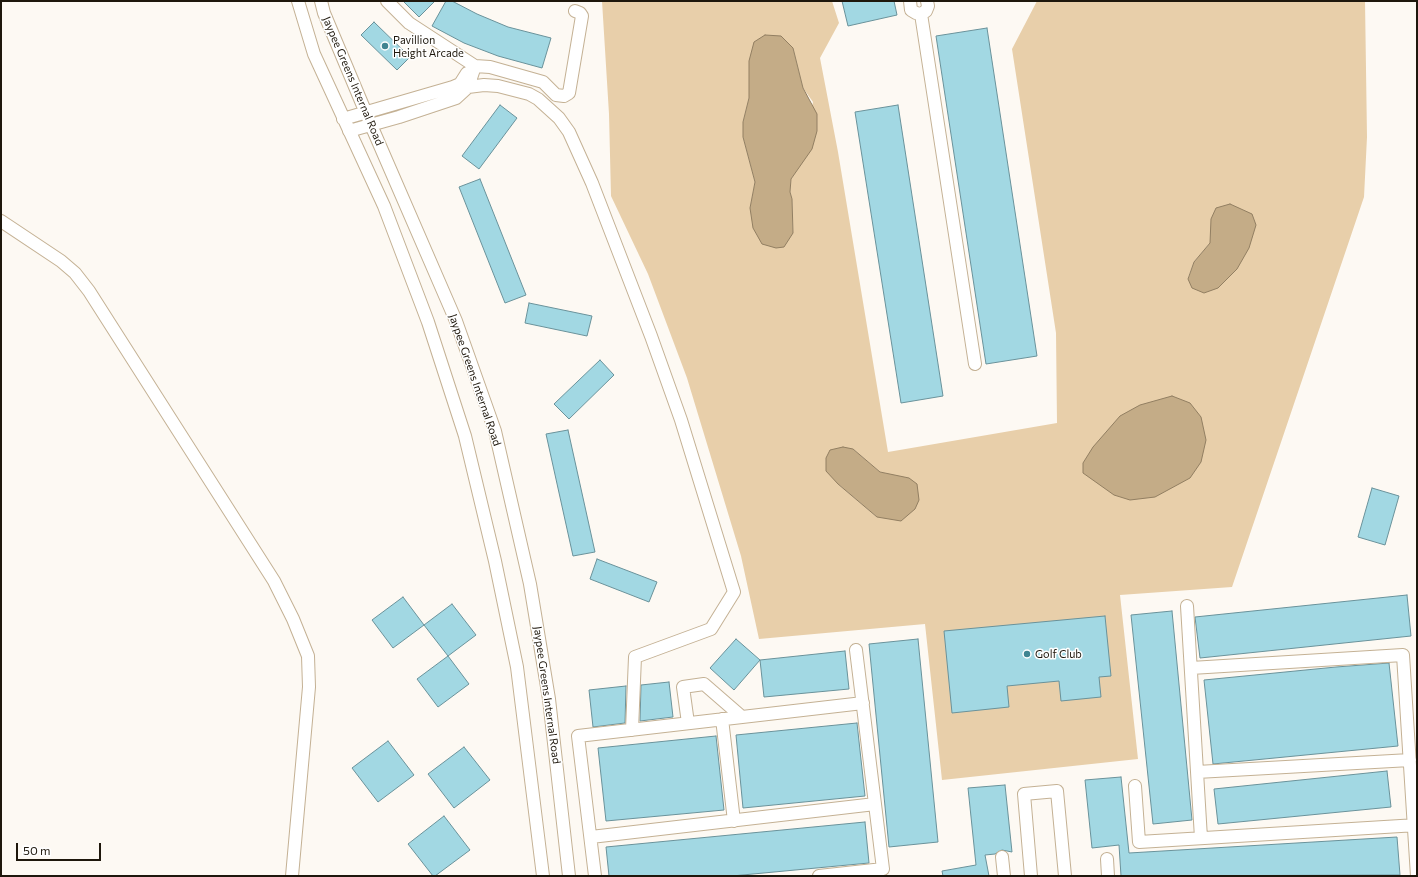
<!DOCTYPE html>
<style>
body{margin:0}
#map{position:relative;width:1418px;height:877px;overflow:hidden;background:#fdf9f3;font-family:Commissioner,sans-serif}
canvas{display:block}
.frame{position:absolute;inset:0;border:2px solid #1e170c;pointer-events:none}
.scale{position:absolute;left:16px;top:843px;width:85px;height:18px;box-sizing:border-box;border:2px solid #1e170c;border-top:0;padding-left:5px;font-size:12px;line-height:14px;white-space:nowrap;color:#1e170c;-webkit-text-stroke:3px #fff;paint-order:stroke}
</style>
<div id="map">
<canvas width="1418" height="877"></canvas>
<div class="frame"></div>
<div class="scale">50 m</div>
</div>
<script>
const ctx = document.querySelector('canvas').getContext('2d');
ctx.lineJoin = 'round';
function fillPath(path, color) {
  ctx.fillStyle = color;
  ctx.fill(path, 'evenodd');
}
function shape(rows) {
  const path = new Path2D();
  for (const r of rows) {
    path.moveTo(r[0], r[1]);
    for (let i = 2; i < r.length; i += 2) path.lineTo(r[i], r[i + 1]);
  }
  return path;
}
function strokePath(path, color, width, dash) {
  ctx.strokeStyle = color;
  ctx.lineWidth = width;
  ctx.lineCap = dash ? 'butt' : 'round';
  ctx.setLineDash(dash || []);
  ctx.stroke(path);
}
function write(font, color, halo, rows, align = 'center') {
  ctx.font = font + ' Commissioner,sans-serif';
  ctx.lineWidth = 3;
  ctx.setLineDash([]);
  ctx.textBaseline = 'middle';
  ctx.strokeStyle = halo;
  ctx.fillStyle = color;
  for (const [text, x, y, turn = 0] of rows) {
    ctx.save();
    ctx.translate(x, y);
    ctx.rotate((+turn || 0) * Math.PI / 180);
    ctx.textAlign = isNaN(turn) ? turn : align;
    if (halo) ctx.strokeText(text, 0, 0);
    ctx.fillText(text, 0, 0);
    ctx.restore();
  }
}
fillPath(shape([
 [602,1,832,1,839,23,820,58,838,152,888,452,1057,423,1056,333,1012,49,1037,1,1365,1,1367,137,1364,197,1232,587,1120,595,1138,759,942,780,925,624,759,639,741,556,687,378,648,274,611,196,609,114],
 [793,48,803,88,813,102,798,168,791,179,790,192,792,199,793,233,750,208,755,182,743,137,743,122,749,98,749,61],
 [1210,243,1188,278,1194,262],
 [853,449,880,472,891,475,877,517,838,484]
]), '#e8cfaa');
const water = shape([
 [765,35,781,36,793,48,803,88,817,114,817,131,812,149,791,179,790,192,792,199,793,233,784,247,776,248,762,244,753,228,750,208,755,182,743,137,743,122,749,98,749,61,754,42,765,35],
 [1230,204,1252,214,1256,225,1249,248,1237,269,1218,288,1204,293,1192,288,1188,279,1194,262,1210,243,1211,219,1216,208,1230,204],
 [1172,396,1190,403,1201,417,1206,440,1201,462,1190,478,1155,497,1130,500,1114,495,1083,473,1083,463,1093,447,1120,416,1140,405,1172,396],
 [843,447,853,449,880,472,909,478,917,484,919,500,915,509,901,521,877,517,838,484,826,471,826,458,830,450,843,447]
]);
fillPath(water, '#c4ac87');
strokePath(water, '#927f62', 1);
const building = shape([
 [403,1,435,1,419,17,403,1],
 [446,1,452,1,477,14,508,27,551,38,542,68,498,56,464,43,432,26,446,1],
 [842,1,894,1,897,15,848,26,842,1],
 [374,22,410,57,397,70,361,35,374,22],
 [987,28,1037,356,986,364,936,36,987,28],
 [500,105,517,118,479,169,462,156,500,105],
 [898,105,943,396,901,403,855,112,898,105],
 [480,179,526,295,505,303,459,187,480,179],
 [529,303,592,316,587,336,525,323,529,303],
 [600,360,614,375,569,419,554,404,600,360],
 [568,430,595,552,573,556,546,434,568,430],
 [1372,488,1399,496,1385,545,1358,537,1372,488],
 [597,559,657,582,649,602,590,579,597,559],
 [1407,595,1411,636,1200,658,1195,617,1407,595],
 [403,597,424,625,393,648,372,620,403,597],
 [452,604,476,635,448,656,424,625,452,604],
 [1172,611,1192,820,1153,824,1131,615,1172,611],
 [1105,616,1111,676,1099,677,1101,697,1061,701,1059,681,1007,686,1009,707,952,713,944,631,1105,616],
 [736,639,760,660,734,690,710,668,736,639],
 [918,639,938,842,889,847,869,644,918,639],
 [845,651,849,689,764,697,760,660,845,651],
 [448,656,469,684,438,707,417,679,448,656],
 [1389,663,1398,746,1213,764,1204,680,1336,667,1389,663],
 [669,682,673,717,640,721,641,685,669,682],
 [626,686,625,723,593,727,589,690,626,686],
 [857,723,865,796,743,808,736,735,857,723],
 [716,736,724,810,606,821,598,748,716,736],
 [388,741,414,775,378,802,352,768,388,741],
 [464,747,490,780,454,808,428,774,464,747],
 [1387,771,1391,807,1218,824,1214,789,1387,771],
 [1121,777,1129,853,1397,837,1400,875,1121,876,1119,845,1092,848,1085,780,1121,777],
 [1005,785,1012,852,1002,850,995,854,985,855,989,876,943,876,942,871,976,865,968,788,1005,785],
 [444,816,470,850,435,876,433,876,408,844,444,816],
 [865,822,869,863,732,876,609,876,606,847,865,822]
]);
fillPath(building, '#a2d8e3');
strokePath(building, '#6a929a', 1);
const minor = shape([
 [298,1,314,54,384,206,428,322,465,436,495,561,517,667,543,876],
 [321,1,324,13,371,125,456,321,495,431,530,584,549,699,569,876],
 [387,1,409,23,475,66],
 [910,1,911,10,916,13,921,14,926,11,928,6,927,1],
 [921,14,975,364],
 [468,87,484,85,498,86,529,94,538,99,559,118,569,132,592,183,651,336,681,420,734,592,711,629,635,657,632,730],
 [343,119,453,87,460,84,467,73],
 [349,131,399,117,456,98,468,87,475,66,490,67,543,82,556,95,564,96,569,93,582,16,580,13,575,11],
 [1,221,61,261,75,273,89,291,274,581,293,619,308,656,309,687,292,876],
 [1187,606,1201,838],
 [1191,668,1403,655,1417,876],
 [722,719,734,821],
 [688,723,683,687,704,684,742,717],
 [1197,772,1410,760],
 [1135,786,1139,842,1417,825],
 [591,837,875,804],
 [1002,857,1004,876],
 [1107,859,1108,876],
 [595,876,578,736,863,703],
 [819,876,883,869,856,650],
 [1031,876,1024,794,1057,791,1065,876]
]);
strokePath(minor, '#c4b194', 14);
strokePath(minor, '#fff', 12);
for (const [x, y, r, color] of [
 [385,46,4,"#3f8491"],
 [1027,654,4,"#3f8491"]
]) {
  const dot = new Path2D();
  dot.arc(x, y, r, 0, 2 * Math.PI);
  ctx.fillStyle = color;
  ctx.fill(dot);
  strokePath(dot, '#fff', 1.5);
}
write('11px', '#1e170c', '#fff', [
 ["Pavillion",393,40],
 ["Height Arcade",393,53],
 ["Golf Club",1035,654]
], 'left');
write('11px', '#1e170c', '#fff', [
 ["Jaypee Greens Internal Road",353,81,67],
 ["Jaypee Greens Internal Road",475,380,71],
 ["Jaypee Greens Internal Road",547,695,82]
]);
</script>
